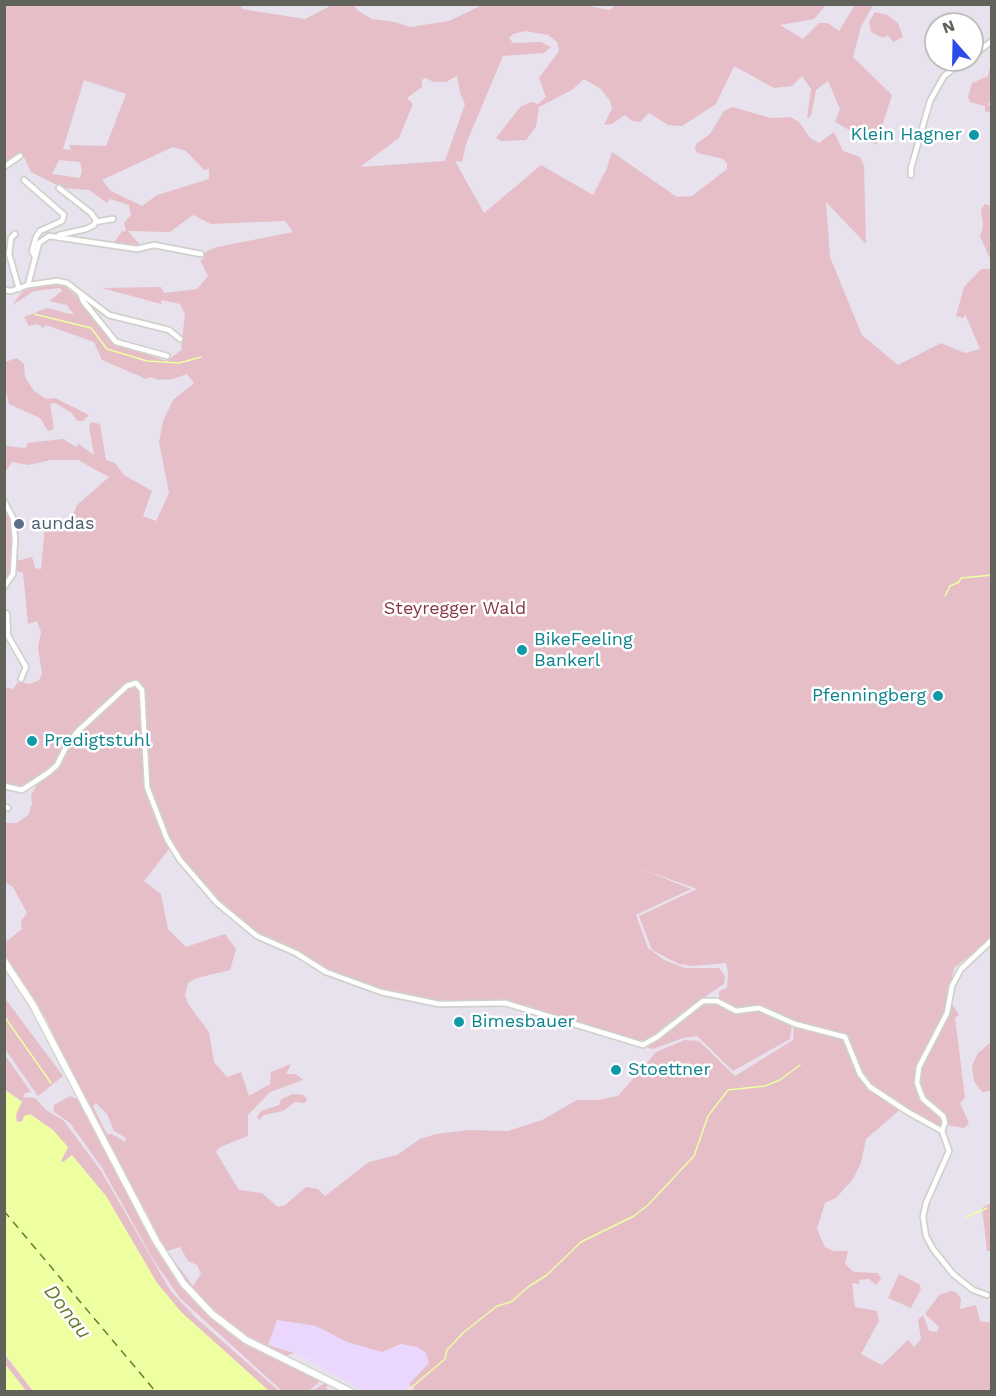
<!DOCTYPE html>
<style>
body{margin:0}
#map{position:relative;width:996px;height:1396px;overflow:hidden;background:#e8e2ee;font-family:"Work Sans",sans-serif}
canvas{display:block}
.frame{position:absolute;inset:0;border:6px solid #61635b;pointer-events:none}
.north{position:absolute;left:924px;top:12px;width:60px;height:60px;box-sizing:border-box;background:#fff;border:2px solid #c0c1bd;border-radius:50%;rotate:340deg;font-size:16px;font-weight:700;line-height:24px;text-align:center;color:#61635b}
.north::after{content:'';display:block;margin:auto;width:21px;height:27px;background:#2b4ceb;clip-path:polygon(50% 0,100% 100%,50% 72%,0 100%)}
</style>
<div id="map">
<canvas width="996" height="1396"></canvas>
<div class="frame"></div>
<div class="north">N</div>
</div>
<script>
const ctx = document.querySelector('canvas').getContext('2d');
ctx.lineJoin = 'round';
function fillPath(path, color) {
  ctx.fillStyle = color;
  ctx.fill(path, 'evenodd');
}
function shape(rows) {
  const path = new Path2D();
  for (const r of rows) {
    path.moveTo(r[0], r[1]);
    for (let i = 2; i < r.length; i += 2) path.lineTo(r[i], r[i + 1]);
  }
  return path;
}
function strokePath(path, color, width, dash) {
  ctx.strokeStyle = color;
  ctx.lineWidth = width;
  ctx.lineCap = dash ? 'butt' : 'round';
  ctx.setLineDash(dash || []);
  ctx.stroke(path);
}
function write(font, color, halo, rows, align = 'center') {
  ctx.font = font + ' "Work Sans",sans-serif';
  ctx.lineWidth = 5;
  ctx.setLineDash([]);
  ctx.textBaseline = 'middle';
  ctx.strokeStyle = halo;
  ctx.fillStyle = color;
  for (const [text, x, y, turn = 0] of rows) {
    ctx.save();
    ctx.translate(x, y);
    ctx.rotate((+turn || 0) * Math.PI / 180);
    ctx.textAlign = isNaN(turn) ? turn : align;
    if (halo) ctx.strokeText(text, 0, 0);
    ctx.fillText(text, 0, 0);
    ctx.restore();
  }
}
fillPath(shape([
 [276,1320,316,1326,347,1342,382,1352,401,1344,417,1347,426,1353,429,1363,410,1384,416,1391,363,1391,301,1355,268,1345]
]), '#ebd7fe');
fillPath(shape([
 [241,4,242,9,305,19,332,5,354,5,357,10,372,19,395,22,410,27,449,21,482,5,579,4,610,10,616,4,826,5,814,19,780,25,803,39,819,23,828,23,839,31,855,5,873,5,861,27,853,57,892,95,876,145,835,122,840,109,828,81,816,90,811,116,807,118,811,89,802,76,792,86,774,88,734,66,716,104,682,126,668,125,649,113,640,122,632,121,625,115,612,124,604,125,612,108,610,101,601,89,584,79,572,90,539,107,536,127,526,140,501,141,496,138,520,107,531,102,538,104,546,97,539,78,559,51,557,42,548,35,525,31,513,34,509,38,513,43,541,42,551,47,544,53,503,56,466,144,462,162,455,161,484,213,541,165,593,195,607,168,612,152,677,197,692,196,727,169,727,163,723,159,697,153,695,149,696,144,710,134,724,111,732,107,771,118,791,117,800,123,810,138,819,143,834,132,843,151,860,157,864,166,866,244,826,202,830,257,862,335,898,365,941,343,965,353,980,349,965,314,964,318,956,316,964,287,981,269,991,269,991,261,980,236,983,227,981,209,985,204,991,206,991,938,954,968,948,998,959,1015,955,1018,965,1098,960,1103,969,1123,964,1128,946,1125,939,1128,901,1109,866,1139,861,1163,853,1179,836,1198,825,1203,817,1229,825,1247,833,1251,848,1251,845,1264,854,1272,878,1273,881,1279,876,1285,869,1279,859,1280,860,1284,852,1283,855,1307,877,1311,879,1321,861,1354,882,1365,908,1340,914,1347,921,1339,918,1320,923,1315,929,1331,937,1332,939,1327,925,1314,939,1295,950,1291,956,1292,961,1299,960,1309,976,1305,980,1321,991,1323,991,1391,416,1391,409,1384,429,1363,426,1353,417,1347,401,1344,382,1352,347,1342,316,1326,277,1320,268,1345,294,1353,285,1356,259,1344,222,1318,194,1291,176,1269,58,1047,46,1019,5,956,5,938,7,941,22,929,21,921,27,913,13,887,5,882,5,823,17,823,28,815,32,804,31,795,41,778,21,789,5,784,5,687,13,689,18,682,30,684,39,680,42,674,38,647,41,632,37,621,28,624,23,573,17,571,17,561,32,557,35,568,41,569,45,526,66,530,77,505,109,477,78,460,51,460,29,465,12,462,5,472,4,446,26,448,27,443,63,439,76,447,79,444,94,455,89,426,91,422,100,424,106,460,115,463,124,475,152,491,143,516,156,521,169,493,159,442,163,421,173,400,194,383,187,374,173,379,158,380,151,377,146,379,102,360,94,342,46,325,43,328,38,324,29,326,24,317,47,308,74,315,67,305,49,301,62,291,60,288,34,291,12,305,22,292,32,287,62,284,81,300,115,344,167,361,181,350,185,314,180,304,162,300,161,304,102,288,161,287,164,293,197,289,208,276,200,260,204,258,203,253,217,247,293,232,285,221,211,224,193,215,170,232,128,231,140,245,114,243,122,231,126,232,124,223,131,215,129,205,110,199,107,203,89,190,63,188,31,172,22,153,5,165,5,5],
 [457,76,460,93,465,104,445,161,360,167,399,138,413,104,407,98,422,87,422,80,425,78,434,82,446,82],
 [84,80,126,94,106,146,69,145,71,150,63,149],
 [173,147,186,151,204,170,209,169,209,179,157,195,142,206,111,191,102,180],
 [59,160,80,162,82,171,80,178,52,174],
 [138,681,143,687,151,799,172,846,212,893,211,898,252,935,282,948,322,972,382,994,445,1006,509,1005,638,1040,648,1040,681,1013,724,984,725,976,719,968,685,968,664,960,648,948,636,915,691,889,639,868,697,889,639,916,652,950,679,964,693,966,726,963,728,972,727,988,719,991,719,998,734,1009,758,1006,794,1022,793,1040,735,1076,699,1041,685,1040,656,1052,618,1096,598,1100,577,1100,542,1120,508,1131,469,1130,436,1134,420,1139,397,1155,369,1162,325,1196,318,1189,306,1187,285,1205,278,1207,262,1193,239,1190,216,1152,220,1147,248,1136,248,1115,270,1092,303,1080,296,1074,286,1074,291,1064,271,1072,270,1084,249,1096,241,1072,227,1077,214,1062,209,1032,188,1004,185,995,188,983,197,978,230,970,236,949,225,934,186,947,168,929,161,894,144,881,169,849,147,789,138,687,127,689,66,743,73,732,126,684],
 [96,1103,107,1114,114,1131,126,1138,125,1142,112,1134,107,1134,93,1106],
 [180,1247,188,1261,197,1265,201,1274,193,1286,167,1251],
 [875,12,887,15,898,23,903,37,893,42,888,35,883,38,871,32,869,22],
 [991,62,991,101,988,104,991,107,991,113,985,111,985,106,970,102,968,97,972,83,988,76],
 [17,358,24,364,25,377,34,391,46,399,55,398,89,415,83,421,77,421,72,413,55,403,50,404,54,429,48,431,40,418,9,404,5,387,5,362],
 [4,504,13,525,12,570,4,584],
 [4,997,63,1076,38,1096,5,1049],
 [704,1002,717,1002,736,1012,760,1009,792,1025,790,1039,733,1071,697,1036,683,1038,653,1049,648,1048,649,1043],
 [991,1042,991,1091,982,1092,974,1081,972,1066,978,1053],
 [4,1054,31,1092,25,1093,23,1097,35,1098,46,1110,64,1121,101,1171,170,1290,195,1317,279,1391,269,1391,181,1312,157,1283,106,1196,61,1161,24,1120,17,1122,15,1119,20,1100,5,1090],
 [293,1094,303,1095,307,1099,305,1103,295,1102,283,1111,264,1115,259,1120,257,1117,261,1111,279,1105,281,1099],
 [70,1096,78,1099,155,1247,184,1290,210,1317,239,1340,330,1383,326,1388,330,1391,312,1391,325,1383,319,1382,309,1391,282,1391,180,1298,154,1261,102,1168,70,1123,54,1112,54,1105],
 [991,1203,991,1251,987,1251,982,1208],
 [899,1274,919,1284,921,1289,911,1308,888,1298],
 [4,1354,33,1391,26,1391,5,1364]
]), '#e6bec8');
fillPath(shape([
 [5,1090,22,1102,16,1114,17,1122,22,1122,24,1116,30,1114,53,1130,68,1147,61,1161,63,1162,72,1155,106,1196,157,1283,181,1312,269,1391,33,1391,5,1354],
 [4,1364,8,1368,26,1391,5,1391]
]), '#eeffa1');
strokePath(shape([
 [34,314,91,328,107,349,147,361,179,363,201,357],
 [945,596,950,586,959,582,961,578,992,575],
 [4,1016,51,1083],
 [966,1217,987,1208],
 [406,1392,445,1359,447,1350,464,1332,497,1306,511,1302,528,1287,547,1275,581,1242,634,1216,648,1205,694,1156,708,1116,728,1090,765,1086,780,1080,800,1065]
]), '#eeffa1', 1.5);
strokePath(shape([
 [4,1211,156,1392]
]), '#687c2e', 1.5, [8, 6]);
const minor = shape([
 [972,56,992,41],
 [4,167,20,156],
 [911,175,911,168,930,101,944,76,966,60],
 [24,180,64,215,62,221,40,231,36,237,32,251,35,257],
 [59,188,91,213,96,220,94,225,86,229,59,235],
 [95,222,113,219],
 [15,234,11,238,9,254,19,289],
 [28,285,57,281,67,283,80,293,83,301,116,342,167,356],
 [4,290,11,291,28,285,39,243,49,236,137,249,154,245,201,254],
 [80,293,109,315,169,330,180,339],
 [4,501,13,518,15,539,13,574,4,587],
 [4,612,7,614,8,636,26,667,21,679],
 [4,786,22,790,48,773,57,765,68,743,78,731,127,686,136,683,142,690,147,787,167,839,180,860,217,903,257,936,296,953,326,972,381,992,439,1004,505,1003,643,1045,657,1037,703,1001,717,1001,736,1011,759,1008,795,1024,845,1037,860,1074,870,1087,908,1112,942,1131],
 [4,806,8,808],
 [987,1295,973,1290,953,1274,933,1249,926,1236,923,1217,926,1203,949,1151,942,1131,945,1123,943,1116,923,1099,917,1083,919,1067,947,1013,952,986,961,969,992,940]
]);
const secondary = shape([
 [4,961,33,1005,156,1241,183,1283,212,1314,246,1340,351,1392]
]);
strokePath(minor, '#cfd2cb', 8);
strokePath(secondary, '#d3d6cd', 9);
strokePath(minor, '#fff', 4.5);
strokePath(secondary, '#fff', 6);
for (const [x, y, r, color] of [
 [974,135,6,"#0f9aa8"],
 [19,524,6,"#5c6f8a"],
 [522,650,6,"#0f9aa8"],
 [938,696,6,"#0f9aa8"],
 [32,741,6,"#0f9aa8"],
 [459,1022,6,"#0f9aa8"],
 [616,1070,6,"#0f9aa8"]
]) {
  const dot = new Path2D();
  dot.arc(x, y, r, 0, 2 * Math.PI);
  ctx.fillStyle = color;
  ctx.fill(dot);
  strokePath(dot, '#fff', 2);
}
write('18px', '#0d838f', '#fff', [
 ["Klein Hagner",962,135,"right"],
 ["BikeFeeling",534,640],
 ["Bankerl",534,661],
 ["Pfenningberg",926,696,"right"],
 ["Predigtstuhl",44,741],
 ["Bimesbauer",471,1022],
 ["Stoettner",628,1070]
], 'left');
write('18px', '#4e5e75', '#fff', [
 ["aundas",31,524]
], 'left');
write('18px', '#883546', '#fff', [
 ["Steyregger Wald",455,609]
]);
write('italic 20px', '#687c2e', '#fff', [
 ["Donau",67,1312,52]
]);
</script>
